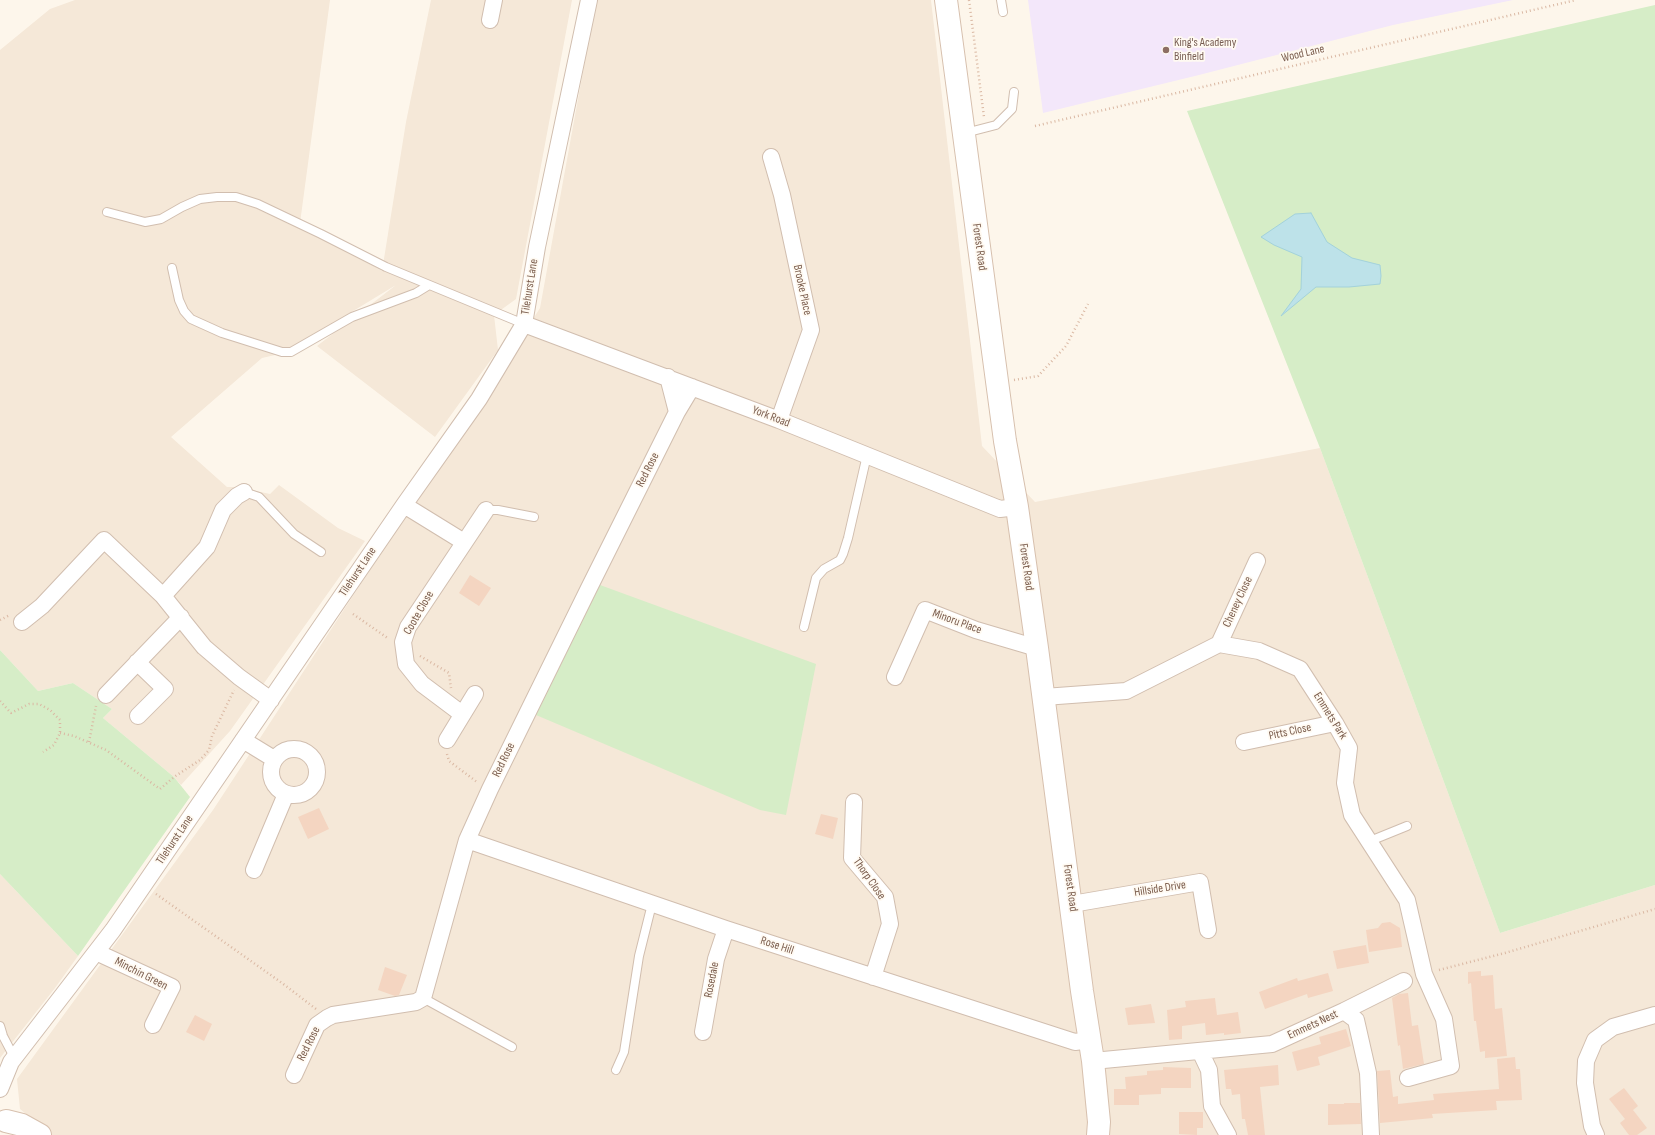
<!DOCTYPE html>
<style>
body{margin:0}
canvas{display:block;background:#fdf6eb}
</style>
<canvas width="1655" height="1135"></canvas>
<script>
const ctx = document.querySelector('canvas').getContext('2d');
ctx.lineJoin = 'round';
function fillPath(path, color) {
  ctx.fillStyle = color;
  ctx.fill(path, 'evenodd');
}
function shape(rows) {
  const path = new Path2D();
  for (const r of rows) {
    if (r.length === 3) {
      path.moveTo(r[0] + r[2], r[1]);
      path.arc(r[0], r[1], r[2], 0, 2 * Math.PI);
      continue;
    }
    path.moveTo(r[0], r[1]);
    for (let i = 2; i < r.length; i += 2) path.lineTo(r[i], r[i + 1]);
  }
  return path;
}
function strokePath(path, color, width, dash) {
  ctx.strokeStyle = color;
  ctx.lineWidth = width;
  ctx.lineCap = dash ? 'butt' : 'round';
  ctx.setLineDash(dash || []);
  ctx.stroke(path);
}
function write(font, color, halo, rows, align = 'center') {
  ctx.font = font + ' "Sofia Sans Condensed",sans-serif';
  ctx.lineWidth = 3.5;
  ctx.setLineDash([]);
  ctx.textBaseline = 'middle';
  ctx.strokeStyle = halo;
  ctx.fillStyle = color;
  for (const [text, x, y, turn = 0] of rows) {
    ctx.save();
    ctx.translate(x, y);
    ctx.rotate((+turn || 0) * Math.PI / 180);
    ctx.textAlign = isNaN(turn) ? turn : align;
    if (halo) ctx.strokeText(text, 0, 0);
    ctx.fillText(text, 0, 0);
    ctx.restore();
  }
}
fillPath(shape([
 [75,0,330,0,300,223,382,271,406,122,431,0,572,0,516,299,494,315,498,350,435,437,317,346,396,285,284,353,262,358,171,437,227,487,238,487,270,494,279,485,338,528,365,541,230,731,181,785,174,777,103,718,112,709,73,683,38,691,0,650,0,50,50,9],
 [596,0,931,0,982,446,1035,502,1320,448,1500,933,1655,885,1655,1135,43,1135,32,1119,20,1109,17,1079,213,810,509,357,540,308],
 [0,874,78,956,55,988,0,1058]
]), '#f5e8d8');
fillPath(shape([
 [1028,0,1513,0,1393,25,1199,75,1043,113]
]), '#f3e7fa');
fillPath(shape([
 [1655,5,1655,885,1500,933,1320,448,1187,111],
 [600,585,816,664,786,815,760,810,536,715],
 [0,650,38,691,73,683,112,709,103,718,174,777,190,797,78,956,0,874]
]), '#d6edc7');
const water = shape([
 [1311,213,1327,242,1352,258,1380,265,1381,276,1380,284,1349,287,1316,287,1281,316,1301,289,1302,257,1274,245,1261,237,1295,214,1311,213]
]);
fillPath(water, '#bde2e9');
strokePath(water, '#a3d2db', 1);
fillPath(shape([
 [470,575,491,588,479,606,459,593],
 [319,808,329,829,308,839,298,817],
 [821,814,838,818,833,839,815,834],
 [1390,922,1400,928,1402,947,1369,952,1366,930,1378,928,1382,923],
 [1366,945,1369,963,1337,969,1333,951],
 [385,967,407,975,399,995,395,996,378,990],
 [1481,971,1481,976,1493,975,1495,1009,1502,1008,1507,1056,1485,1058,1485,1051,1480,1052,1476,1021,1474,1021,1471,983,1468,984,1468,972],
 [1328,973,1333,991,1308,998,1307,994,1265,1009,1259,992,1297,978,1298,981],
 [1408,993,1412,1026,1418,1025,1424,1064,1403,1069,1400,1045,1398,1046,1392,998,1399,994],
 [1215,998,1217,1015,1238,1012,1241,1033,1224,1035,1224,1033,1206,1035,1205,1023,1182,1026,1182,1039,1169,1040,1167,1010,1186,1007,1185,1001],
 [1151,1004,1155,1023,1128,1025,1125,1008],
 [195,1015,212,1024,204,1041,186,1032],
 [1346,1029,1351,1046,1318,1057,1320,1065,1297,1071,1292,1052,1321,1044,1319,1037],
 [1515,1057,1516,1069,1520,1069,1522,1100,1496,1101,1497,1110,1432,1114,1433,1118,1380,1123,1377,1071,1390,1070,1393,1097,1398,1096,1398,1104,1434,1100,1433,1094,1499,1089,1497,1059],
 [1278,1065,1279,1085,1260,1087,1265,1135,1248,1135,1245,1119,1242,1119,1240,1094,1232,1095,1231,1089,1226,1089,1224,1070],
 [1163,1067,1191,1068,1191,1088,1161,1088,1161,1094,1139,1095,1139,1105,1114,1105,1114,1089,1126,1089,1125,1077,1147,1075,1147,1071,1163,1070],
 [1624,1088,1638,1106,1633,1110,1647,1128,1637,1135,1629,1135,1620,1123,1625,1119,1609,1099],
 [1344,1103,1360,1103,1361,1124,1328,1125,1328,1104,1344,1104],
 [1179,1112,1203,1112,1203,1128,1197,1128,1197,1135,1179,1134]
]), '#f4d5c1');
const lane = shape([
 [1001,0,1003,12],
 [965,133,996,125,1012,109,1014,92],
 [107,212,145,222,161,219,182,207,200,199,217,197,236,197,258,204,321,234,386,267,524,324],
 [172,268,179,300,184,311,191,319,222,333,282,352,291,352,352,317,416,293,429,285],
 [244,492,259,497,294,534,321,552],
 [486,510,498,510,534,517],
 [804,627,816,578,824,569,840,560,843,554,848,538,867,455],
 [1370,841,1407,826],
 [423,998,512,1047],
 [0,1026,3,1036,14,1057],
 [616,1070,624,1052,639,956,652,904]
]);
const street = shape([
 [490,20,494,0],
 [771,157,782,195,811,330,779,420],
 [524,324,779,420,1000,509,1017,507],
 [668,377,677,412],
 [244,492,237,496,223,510,207,547,163,596,204,647,239,677,271,700],
 [404,505,464,542],
 [22,622,42,606,104,540,163,596],
 [1219,644,1257,561],
 [137,662,165,689,138,716],
 [895,677,925,610,976,630,1037,648],
 [106,695,181,617],
 [1044,697,1126,691,1219,644,1259,651,1300,669,1335,723,1349,748,1345,783,1352,815,1407,900,1424,974,1444,1019,1451,1066,1408,1078],
 [462,714,422,684,406,664,403,642,408,627,486,510],
 [243,740,274,759],
 [447,740,475,694],
 [1244,742,1335,723],
 [294,772,23],
 [854,802,852,858,885,897,890,924,873,977],
 [467,840,726,929,1075,1042,1090,1040],
 [254,870,286,794],
 [1072,904,1200,882,1208,930],
 [96,952,172,987,153,1025],
 [1344,1011,1356,1020,1368,1073,1371,1135],
 [703,1032,716,959,726,929],
 [1200,1051,1209,1070,1212,1106,1228,1135],
 [1093,1061,1272,1044,1344,1011,1404,981],
 [294,1075,317,1025,327,1018,333,1015,416,1002,423,998,467,840,490,789,589,588,677,412,692,387],
 [0,1089,11,1062,113,930,404,505,479,399,524,324,537,247,589,0],
 [1596,1135,1592,1126,1585,1083,1586,1061,1595,1040,1613,1027,1655,1015]
]);
const secondary = shape([
 [946,0,1005,441,1017,507,1037,648,1082,991,1093,1061,1099,1122,1098,1135],
 [6,1121,22,1125,40,1135]
]);
strokePath(lane, '#d1beaf', 10);
strokePath(street, '#d1beaf', 18);
strokePath(secondary, '#d7c0ae', 24);
strokePath(shape([
 [969,0,984,117],
 [1035,126,1576,0],
 [1014,380,1038,376,1066,346,1088,304],
 [353,614,389,639],
 [0,620,10,615],
 [420,656,449,673,451,688],
 [0,701,11,713,29,704,39,704,50,710,60,720,60,733,54,745,43,752],
 [60,733,74,736,106,750,160,789,174,777,200,760,209,750,212,736,234,690],
 [89,742,96,706],
 [447,754,449,761,477,782],
 [156,894,282,983,316,1009],
 [1439,970,1505,953,1655,909]
]), '#dab8a3', 2.5, [1, 3]);
strokePath(lane, '#fff', 8);
strokePath(street, '#fff', 16);
strokePath(secondary, '#fff', 22);
for (const [x, y, r, color] of [
 [1166,50,4,"#8d6e63"]
]) {
  const dot = new Path2D();
  dot.arc(x, y, r, 0, 2 * Math.PI);
  ctx.fillStyle = color;
  ctx.fill(dot);
  strokePath(dot, '#fffaf2', 1.5);
}
write('12px', '#785e54', '#fffaf2', [
 ["King's Academy",1174,43],
 ["Binfield",1174,57]
], 'left');
write('12px', '#7a5c4c', '#fffaf2', [
 ["Wood Lane",1303,54,-13],
 ["Forest Road",979,247,82],
 ["Tilehurst Lane",530,287,-81],
 ["Brooke Place",802,290,78],
 ["York Road",771,417,21],
 ["Red Rose",648,470,-63],
 ["Forest Road",1026,567,82],
 ["Tilehurst Lane",358,572,-56],
 ["Cheney Close",1238,602,-65],
 ["Coote Close",419,613,-60],
 ["Minoru Place",957,622,20],
 ["Emmets Park",1330,716,58],
 ["Pitts Close",1290,732,-12],
 ["Red Rose",504,760,-64],
 ["Tilehurst Lane",175,840,-56],
 ["Thorp Close",869,879,55],
 ["Forest Road",1070,888,82],
 ["Hillside Drive",1160,889,-9],
 ["Rose Hill",777,946,18],
 ["Minchin Green",141,974,27],
 ["Rosedale",712,980,-79],
 ["Emmets Nest",1313,1025,-25],
 ["Red Rose",309,1044,-63]
]);
</script>
